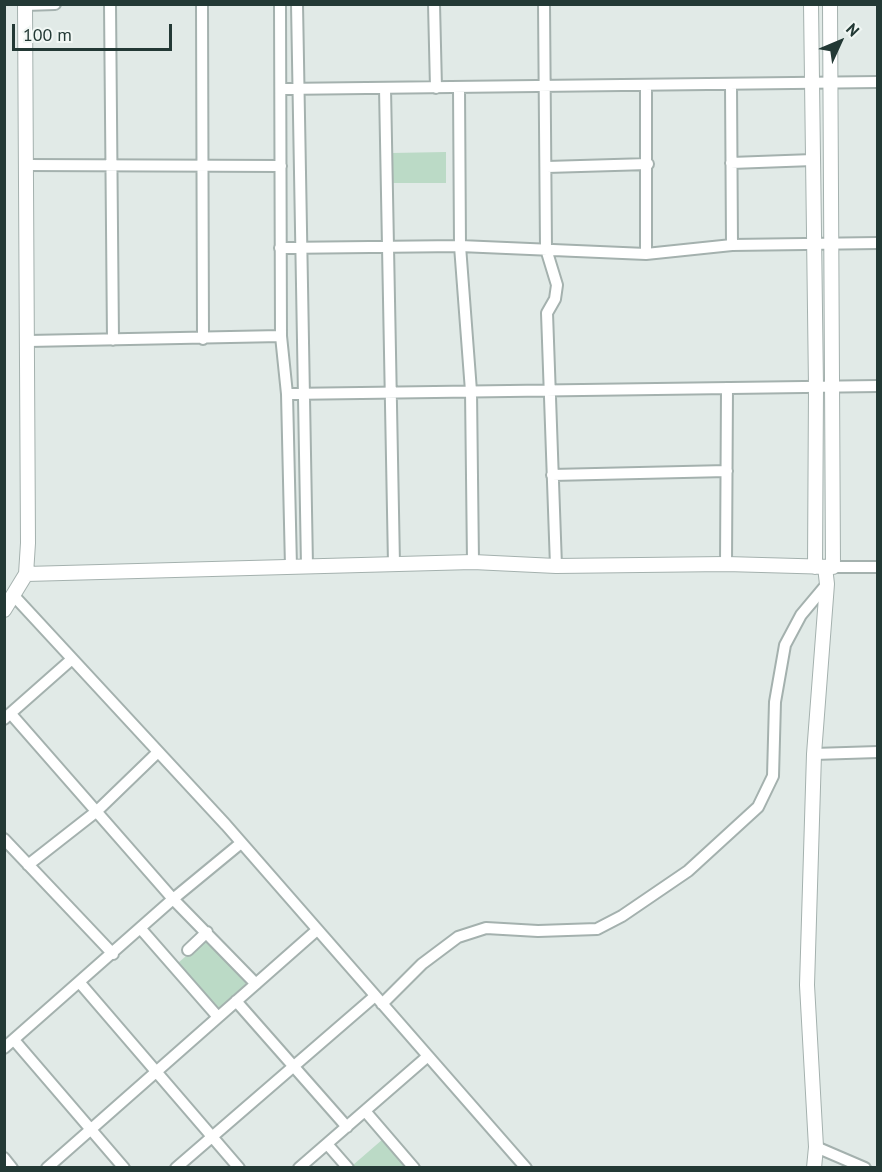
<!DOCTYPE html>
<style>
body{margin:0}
#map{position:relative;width:882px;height:1172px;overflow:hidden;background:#e1eae7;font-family:"PT Sans",sans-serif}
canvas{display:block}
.frame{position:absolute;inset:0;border:6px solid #233935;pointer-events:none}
.north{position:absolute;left:810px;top:12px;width:60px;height:60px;-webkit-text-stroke:4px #f1f7f4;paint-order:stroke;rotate:46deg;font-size:16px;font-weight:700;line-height:24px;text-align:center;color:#233935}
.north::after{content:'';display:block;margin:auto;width:21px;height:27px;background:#233935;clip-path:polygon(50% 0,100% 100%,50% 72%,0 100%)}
.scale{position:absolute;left:12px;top:24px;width:160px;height:27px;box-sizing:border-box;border:3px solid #233935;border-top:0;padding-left:8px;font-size:18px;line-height:21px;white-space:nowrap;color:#233935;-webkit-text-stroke:4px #f1f7f4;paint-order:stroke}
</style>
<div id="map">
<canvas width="882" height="1172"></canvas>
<div class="frame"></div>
<div class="north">N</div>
<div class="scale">100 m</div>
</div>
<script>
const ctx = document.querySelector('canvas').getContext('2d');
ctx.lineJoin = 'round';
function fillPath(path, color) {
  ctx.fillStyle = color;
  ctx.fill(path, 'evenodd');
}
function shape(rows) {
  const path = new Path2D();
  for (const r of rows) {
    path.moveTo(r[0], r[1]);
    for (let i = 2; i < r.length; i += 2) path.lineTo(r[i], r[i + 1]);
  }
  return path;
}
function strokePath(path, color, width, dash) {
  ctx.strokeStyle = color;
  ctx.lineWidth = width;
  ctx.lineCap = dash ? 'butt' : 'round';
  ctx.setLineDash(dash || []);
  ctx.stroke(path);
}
fillPath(shape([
 [446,152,446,183,391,183,391,153],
 [208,937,249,986,221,1011,178,963],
 [383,1139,408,1167,355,1167,353,1165]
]), '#bbdac6');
const minor = shape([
 [110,4,113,340],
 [202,4,203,339],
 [280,4,281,336,287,394,291,567],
 [297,4,307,566],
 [434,4,436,88],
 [544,4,546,249,557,285,555,299,547,313,556,566],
 [25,5,55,4],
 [646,85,646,254],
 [731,85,732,245],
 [385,88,394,564],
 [459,88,460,246,471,391,473,562],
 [281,89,878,82],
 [731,163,813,160],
 [26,165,281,166],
 [547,167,648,164],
 [280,248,460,246,646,254,732,245,878,243],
 [28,341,281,336],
 [287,394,878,386],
 [552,475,727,471],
 [726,564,727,388],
 [833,567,878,567],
 [15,597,226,825,526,1168],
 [11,714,173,899,256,984],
 [4,719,72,659],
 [814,754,878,752],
 [4,839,113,954],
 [28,865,97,811,158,752],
 [141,929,218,1017],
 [188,950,207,932],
 [80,983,239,1168],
 [236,1001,347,1127],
 [382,1004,422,964,458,937,486,928,538,931,597,929,622,916,688,871,758,807,773,776,775,702,785,645,801,615,827,584],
 [14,1040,124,1168],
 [4,1048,173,899,241,843],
 [365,1111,414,1168],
 [327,1144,348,1168],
 [816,1147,865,1168],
 [4,1158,12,1168],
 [47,1168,317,930],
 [176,1168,375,996],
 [299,1168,428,1056]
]);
const tertiary = shape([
 [811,4,816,387,815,567],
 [26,574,473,562,556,566,726,564,833,567,830,4],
 [4,610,26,574,28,543,25,4],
 [814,1168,816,1147,807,985,814,754,827,584,825,567]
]);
strokePath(minor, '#a4b1ae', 14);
strokePath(tertiary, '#a4b1ae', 16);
strokePath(minor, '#fff', 10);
strokePath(tertiary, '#fff', 14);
</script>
